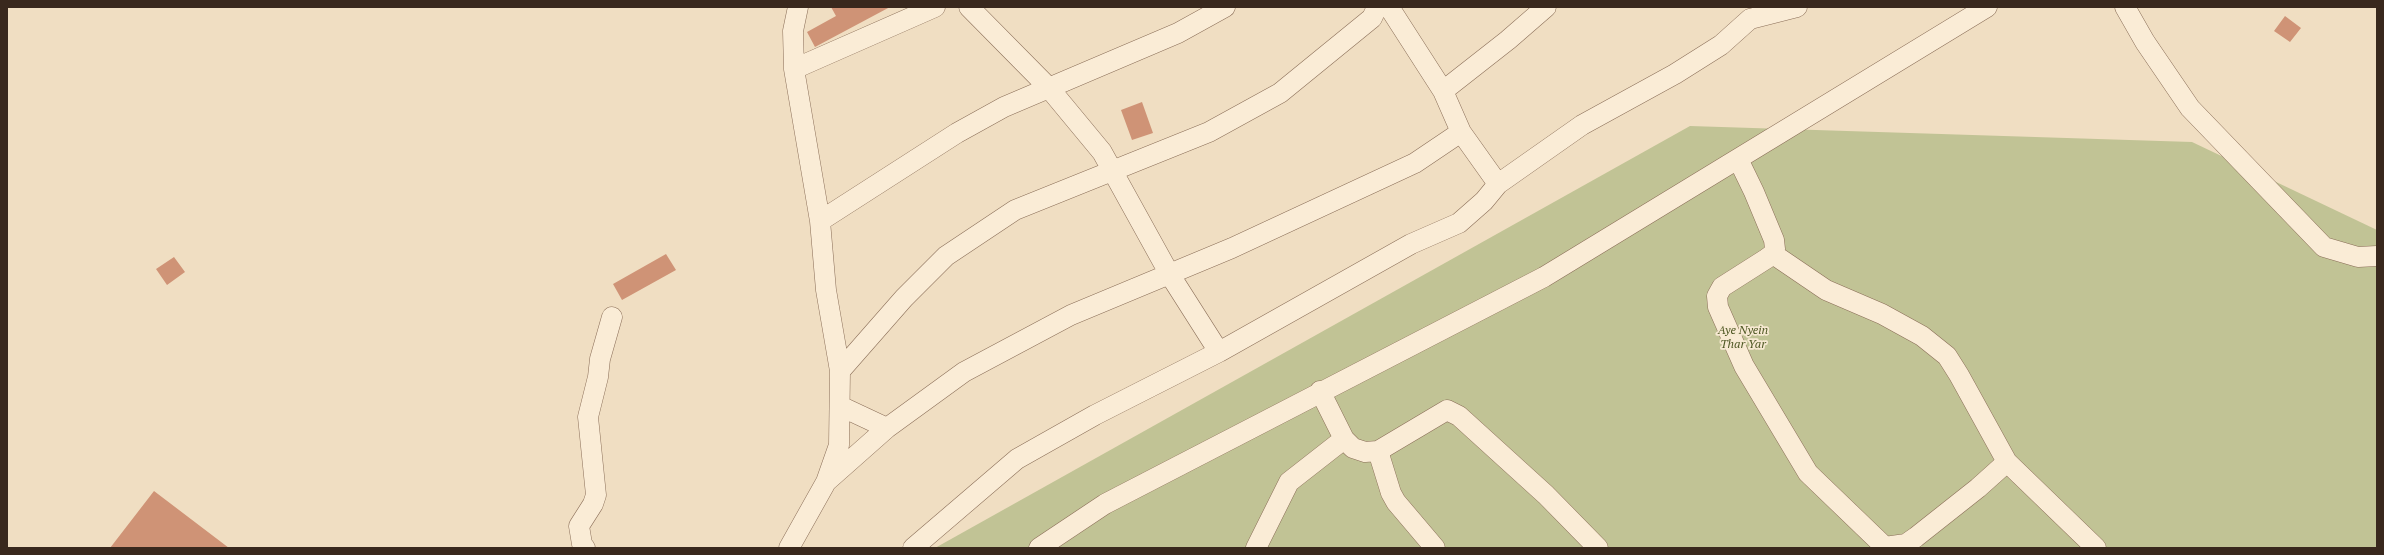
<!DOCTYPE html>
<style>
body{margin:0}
#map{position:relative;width:2384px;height:555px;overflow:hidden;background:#f0dec2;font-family:"PT Serif",serif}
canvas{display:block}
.frame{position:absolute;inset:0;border:8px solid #39281d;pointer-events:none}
</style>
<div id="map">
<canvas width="2384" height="555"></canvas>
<div class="frame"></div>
</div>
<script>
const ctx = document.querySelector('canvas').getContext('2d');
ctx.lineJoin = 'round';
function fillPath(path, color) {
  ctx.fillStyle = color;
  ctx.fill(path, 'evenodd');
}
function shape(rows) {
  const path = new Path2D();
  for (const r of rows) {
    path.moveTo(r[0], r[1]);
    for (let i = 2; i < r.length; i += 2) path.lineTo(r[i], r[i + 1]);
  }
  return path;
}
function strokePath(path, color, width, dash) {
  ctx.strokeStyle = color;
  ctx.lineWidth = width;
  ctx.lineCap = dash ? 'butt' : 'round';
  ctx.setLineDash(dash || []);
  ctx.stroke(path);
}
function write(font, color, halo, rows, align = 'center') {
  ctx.font = font + ' "PT Serif",serif';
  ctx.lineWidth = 3.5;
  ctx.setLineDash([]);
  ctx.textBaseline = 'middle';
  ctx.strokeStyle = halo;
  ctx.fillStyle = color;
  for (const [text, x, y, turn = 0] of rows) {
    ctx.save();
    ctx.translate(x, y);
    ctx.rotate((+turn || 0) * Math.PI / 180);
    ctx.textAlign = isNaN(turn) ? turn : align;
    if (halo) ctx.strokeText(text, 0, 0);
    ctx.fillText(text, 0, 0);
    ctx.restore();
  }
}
fillPath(shape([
 [1690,126,2192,142,2377,230,2377,548,935,548]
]), '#c1c395');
fillPath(shape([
 [831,7,890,7,815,47,807,32,836,16],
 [2285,16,2301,28,2290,42,2274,31],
 [1142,102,1153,133,1132,140,1121,110],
 [666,254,676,270,622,300,613,284],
 [174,257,185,272,167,285,156,269],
 [154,491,229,548,110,548]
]), '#cf9376');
const street = shape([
 [969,7,1049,88,1102,152,1170,275,1219,352],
 [1389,7,1443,91,1461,132,1498,184],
 [2125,7,2145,42,2190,108,2324,247,2358,257,2377,256],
 [794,69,935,7],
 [1443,91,1508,40,1546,7],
 [1738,159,1754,192,1774,240,1775,249,1773,254,1766,259,1722,287,1717,296,1718,307,1744,366,1808,473,1886,548],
 [820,221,957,133,1004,107,1178,33,1225,7],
 [1773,254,1826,290,1882,314,1922,336,1947,356,1959,375,2007,462,2096,548],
 [840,371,904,298,946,256,1015,210,1209,132,1280,93,1372,18,1377,7],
 [1320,391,1344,439,1353,448,1365,452,1378,451,1391,493,1396,502,1435,548],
 [840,406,887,428],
 [1378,451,1447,410,1459,416,1546,495,1598,548],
 [826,482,887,428,964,372,1071,315,1232,248,1415,163,1461,132],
 [1885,547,1906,544,1916,537,1978,488,2007,462],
 [585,548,582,544,579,526,593,504,596,495,588,417,598,377,600,359,612,317],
 [789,548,826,482,839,445,840,371,826,290,820,221,794,69,793,31,798,7],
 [913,548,1017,459,1095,415,1219,352,1411,244,1459,223,1484,201,1498,184,1582,125,1675,74,1721,45,1750,19,1797,7],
 [1039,548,1105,504,1544,277,1987,7],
 [1256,548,1289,482,1344,439]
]);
strokePath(street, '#8a6e58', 21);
strokePath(street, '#faecd6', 20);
write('italic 12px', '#4e5723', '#f7e9d2', [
 ["Aye Nyein",1743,331],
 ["Thar Yar",1743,345]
]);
</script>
